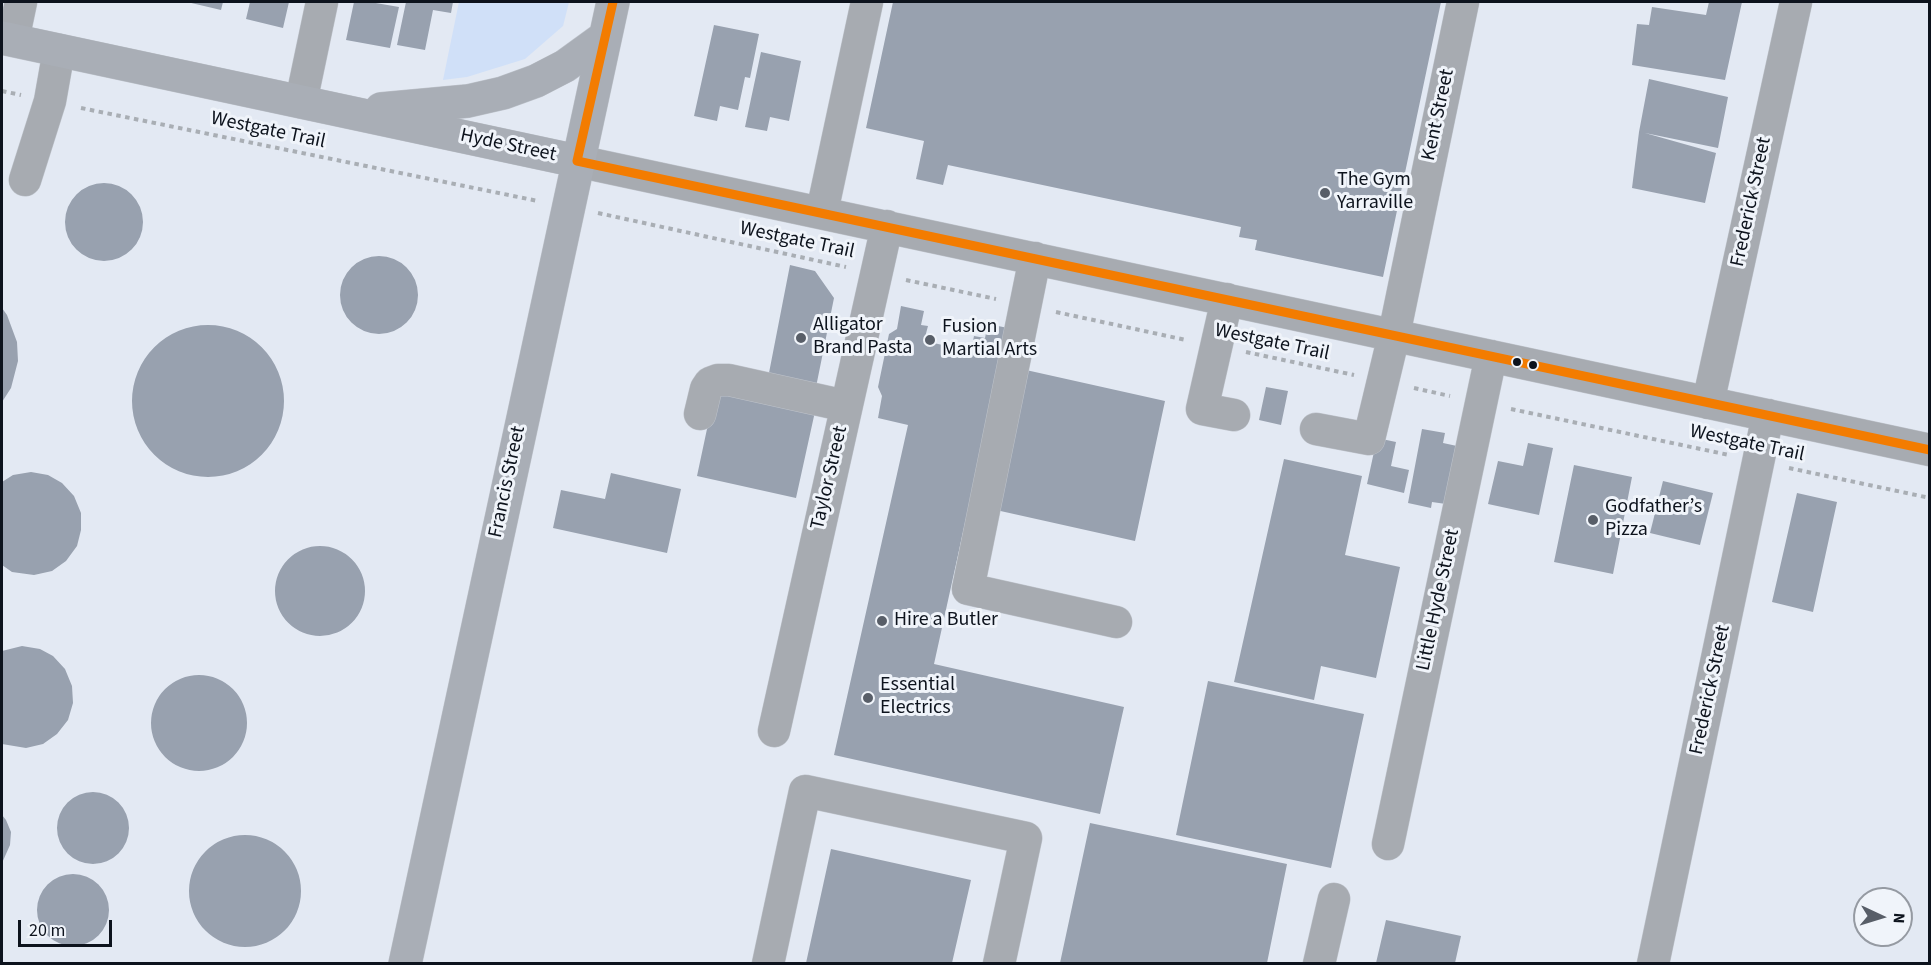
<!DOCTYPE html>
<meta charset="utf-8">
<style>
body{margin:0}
#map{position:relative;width:1931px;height:965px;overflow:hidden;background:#e3e9f3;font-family:"Source Sans 3",sans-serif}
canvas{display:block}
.frame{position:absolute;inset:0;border:3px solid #0d131d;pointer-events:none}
.north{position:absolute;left:1853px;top:887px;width:60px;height:60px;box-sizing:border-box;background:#f0f4fa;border:2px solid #959aa2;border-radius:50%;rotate:94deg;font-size:16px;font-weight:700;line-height:24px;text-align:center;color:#0d131d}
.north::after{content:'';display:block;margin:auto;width:21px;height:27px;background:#585e68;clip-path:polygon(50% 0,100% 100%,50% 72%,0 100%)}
.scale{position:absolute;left:18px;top:920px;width:94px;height:27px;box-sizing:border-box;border:3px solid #0d131d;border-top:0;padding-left:8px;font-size:18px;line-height:21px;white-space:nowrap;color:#0d131d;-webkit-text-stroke:4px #f0f4fa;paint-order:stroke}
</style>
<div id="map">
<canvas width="1931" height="965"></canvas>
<div class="frame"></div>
<div class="north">N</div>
<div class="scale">20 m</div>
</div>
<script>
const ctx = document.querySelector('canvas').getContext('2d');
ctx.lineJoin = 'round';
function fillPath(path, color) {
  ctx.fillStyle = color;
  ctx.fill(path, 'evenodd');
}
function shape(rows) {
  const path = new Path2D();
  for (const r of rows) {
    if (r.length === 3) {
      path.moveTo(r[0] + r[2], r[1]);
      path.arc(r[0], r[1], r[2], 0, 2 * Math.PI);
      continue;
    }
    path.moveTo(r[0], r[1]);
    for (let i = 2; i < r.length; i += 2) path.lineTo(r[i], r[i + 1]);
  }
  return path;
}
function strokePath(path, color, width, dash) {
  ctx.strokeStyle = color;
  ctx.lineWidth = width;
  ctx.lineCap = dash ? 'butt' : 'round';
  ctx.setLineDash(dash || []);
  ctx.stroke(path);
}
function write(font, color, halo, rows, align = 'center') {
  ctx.font = font + ' "Source Sans 3",sans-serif';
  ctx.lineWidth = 6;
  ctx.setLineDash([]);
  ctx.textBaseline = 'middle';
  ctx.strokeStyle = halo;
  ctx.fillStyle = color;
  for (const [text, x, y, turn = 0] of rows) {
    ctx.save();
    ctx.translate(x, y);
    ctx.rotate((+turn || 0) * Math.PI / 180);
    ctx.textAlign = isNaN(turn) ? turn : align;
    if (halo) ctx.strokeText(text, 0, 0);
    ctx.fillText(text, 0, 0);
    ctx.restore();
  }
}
fillPath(shape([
 [459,2,569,2,563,26,525,59,467,77,443,80]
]), '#d0e0f8');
fillPath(shape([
 [187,2,223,2,221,10],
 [250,2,289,2,283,28,246,19],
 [354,2,370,2,399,7,390,48,346,40],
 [406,2,453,2,451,13,433,10,425,50,397,45],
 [893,2,1441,2,1383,277,1255,250,1257,240,1239,237,1241,227,948,165,943,185,916,179,924,141,866,128],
 [1709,2,1742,2,1725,80,1632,65,1637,24,1649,25,1652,7,1706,15],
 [714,25,759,34,750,78,745,77,738,110,720,106,717,121,694,116],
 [761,52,801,61,789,121,770,117,767,131,745,127],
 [1649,79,1728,97,1718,148,1645,133,1716,153,1705,203,1632,188,1639,132],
 [104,222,39],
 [379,295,39],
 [790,265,815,271,834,298,816,387,768,378],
 [901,306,924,311,921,325,928,326,924,341,971,351,974,336,985,338,988,324,1008,328,934,664,1124,707,1100,814,834,755,908,425,878,418,882,396,878,387,889,334,897,329],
 [2,308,7,315,17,342,18,361,11,388,2,402],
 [208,401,76],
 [1026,370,1165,401,1135,541,996,510],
 [728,387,816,407,796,498,697,476,714,396],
 [1266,387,1288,391,1281,425,1259,420],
 [1422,429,1445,433,1443,443,1457,446,1446,504,1432,502,1431,508,1408,503],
 [1377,438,1396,442,1391,466,1409,470,1404,493,1367,484],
 [1528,443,1553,448,1539,515,1488,504,1498,461,1523,466],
 [1284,459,1362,476,1345,555,1400,567,1376,678,1321,666,1314,700,1234,682],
 [1574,465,1632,477,1613,574,1554,562],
 [31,472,48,475,62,483,74,496,81,513,81,530,77,546,66,561,52,571,34,575,12,572,2,565,2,482,13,475],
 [611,473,681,489,667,553,553,528,561,490,605,499],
 [1663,481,1713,493,1700,545,1650,533],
 [1797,493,1837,502,1813,612,1772,602],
 [320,591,45],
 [22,646,40,649,53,656,65,669,72,686,73,703,68,720,57,734,43,744,26,748,2,744,2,651],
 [199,723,48],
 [1208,681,1364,714,1331,868,1176,835],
 [93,828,36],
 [2,815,6,820,11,832,10,845,2,863],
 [1090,823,1287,864,1267,963,1060,963],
 [245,891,56],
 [831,849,971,880,952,963,806,963],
 [73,910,36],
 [1386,920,1461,936,1455,963,1376,963]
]), '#98a1af');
const minor = shape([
 [13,40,21,2],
 [301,102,322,2],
 [577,161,1930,450],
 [25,180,50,101,59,50],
 [822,212,867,2],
 [1035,258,968,589,1116,622],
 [1227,299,1202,409,1234,415],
 [1708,403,1796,2],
 [700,414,706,389,710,383,718,380,729,380,846,406],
 [1316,429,1369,439,1394,335,1463,2],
 [774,731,887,226],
 [1388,844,1491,356],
 [768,964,805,791,1026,838,999,964],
 [1319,964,1334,899],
 [1653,964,1768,415]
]);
const major = shape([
 [2,38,577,161],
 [381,109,468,101,503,93,536,81,565,66,605,37],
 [405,964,613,2]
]);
strokePath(minor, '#bec3cb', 33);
strokePath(major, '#bec3cb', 34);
strokePath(shape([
 [2,91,21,95],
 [81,108,538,201],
 [598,213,846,267],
 [906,280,996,299],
 [1056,312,1186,340],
 [1246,352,1354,375],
 [1414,388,1450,396],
 [1511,409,1729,455],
 [1789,468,1930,498]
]), '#a9aeb4', 4, [4.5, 4.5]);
strokePath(minor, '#a7abb1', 32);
strokePath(major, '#a9aeb6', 33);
strokePath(shape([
 [577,161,1930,450],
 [577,161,613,2]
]), '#f37c01', 9);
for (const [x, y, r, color] of [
 [1325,193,6,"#585e68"],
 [801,338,6,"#585e68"],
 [930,340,6,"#585e68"],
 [1517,362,5,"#0d131d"],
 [1533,365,5,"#0d131d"],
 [1593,520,6,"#585e68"],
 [882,621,6,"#585e68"],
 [868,698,6,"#585e68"]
]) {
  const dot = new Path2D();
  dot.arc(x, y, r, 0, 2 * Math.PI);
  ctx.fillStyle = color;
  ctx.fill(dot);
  strokePath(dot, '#f0f4fa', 2);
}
write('20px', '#0d131d', '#f0f4fa', [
 ["Kent Street",1439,115,-78],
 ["Westgate Trail",268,131,12],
 ["Hyde Street",508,146,12],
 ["Frederick Street",1752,202,-78],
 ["Westgate Trail",797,241,12],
 ["Westgate Trail",1272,343,12],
 ["Westgate Trail",1747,444,12],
 ["Taylor Street",830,478,-77],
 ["Francis Street",508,482,-78],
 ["Little Hyde Street",1439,600,-78],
 ["Frederick Street",1711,690,-78]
]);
write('20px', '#0d131d', '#f0f4fa', [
 ["The Gym",1337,181],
 ["Yarraville",1337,204],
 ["Alligator",813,326],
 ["Brand Pasta",813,349],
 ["Fusion",942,328],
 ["Martial Arts",942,351],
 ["Godfather’s",1605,508],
 ["Pizza",1605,531],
 ["Hire a Butler",894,621],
 ["Essential",880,686],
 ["Electrics",880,709]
], 'left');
</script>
